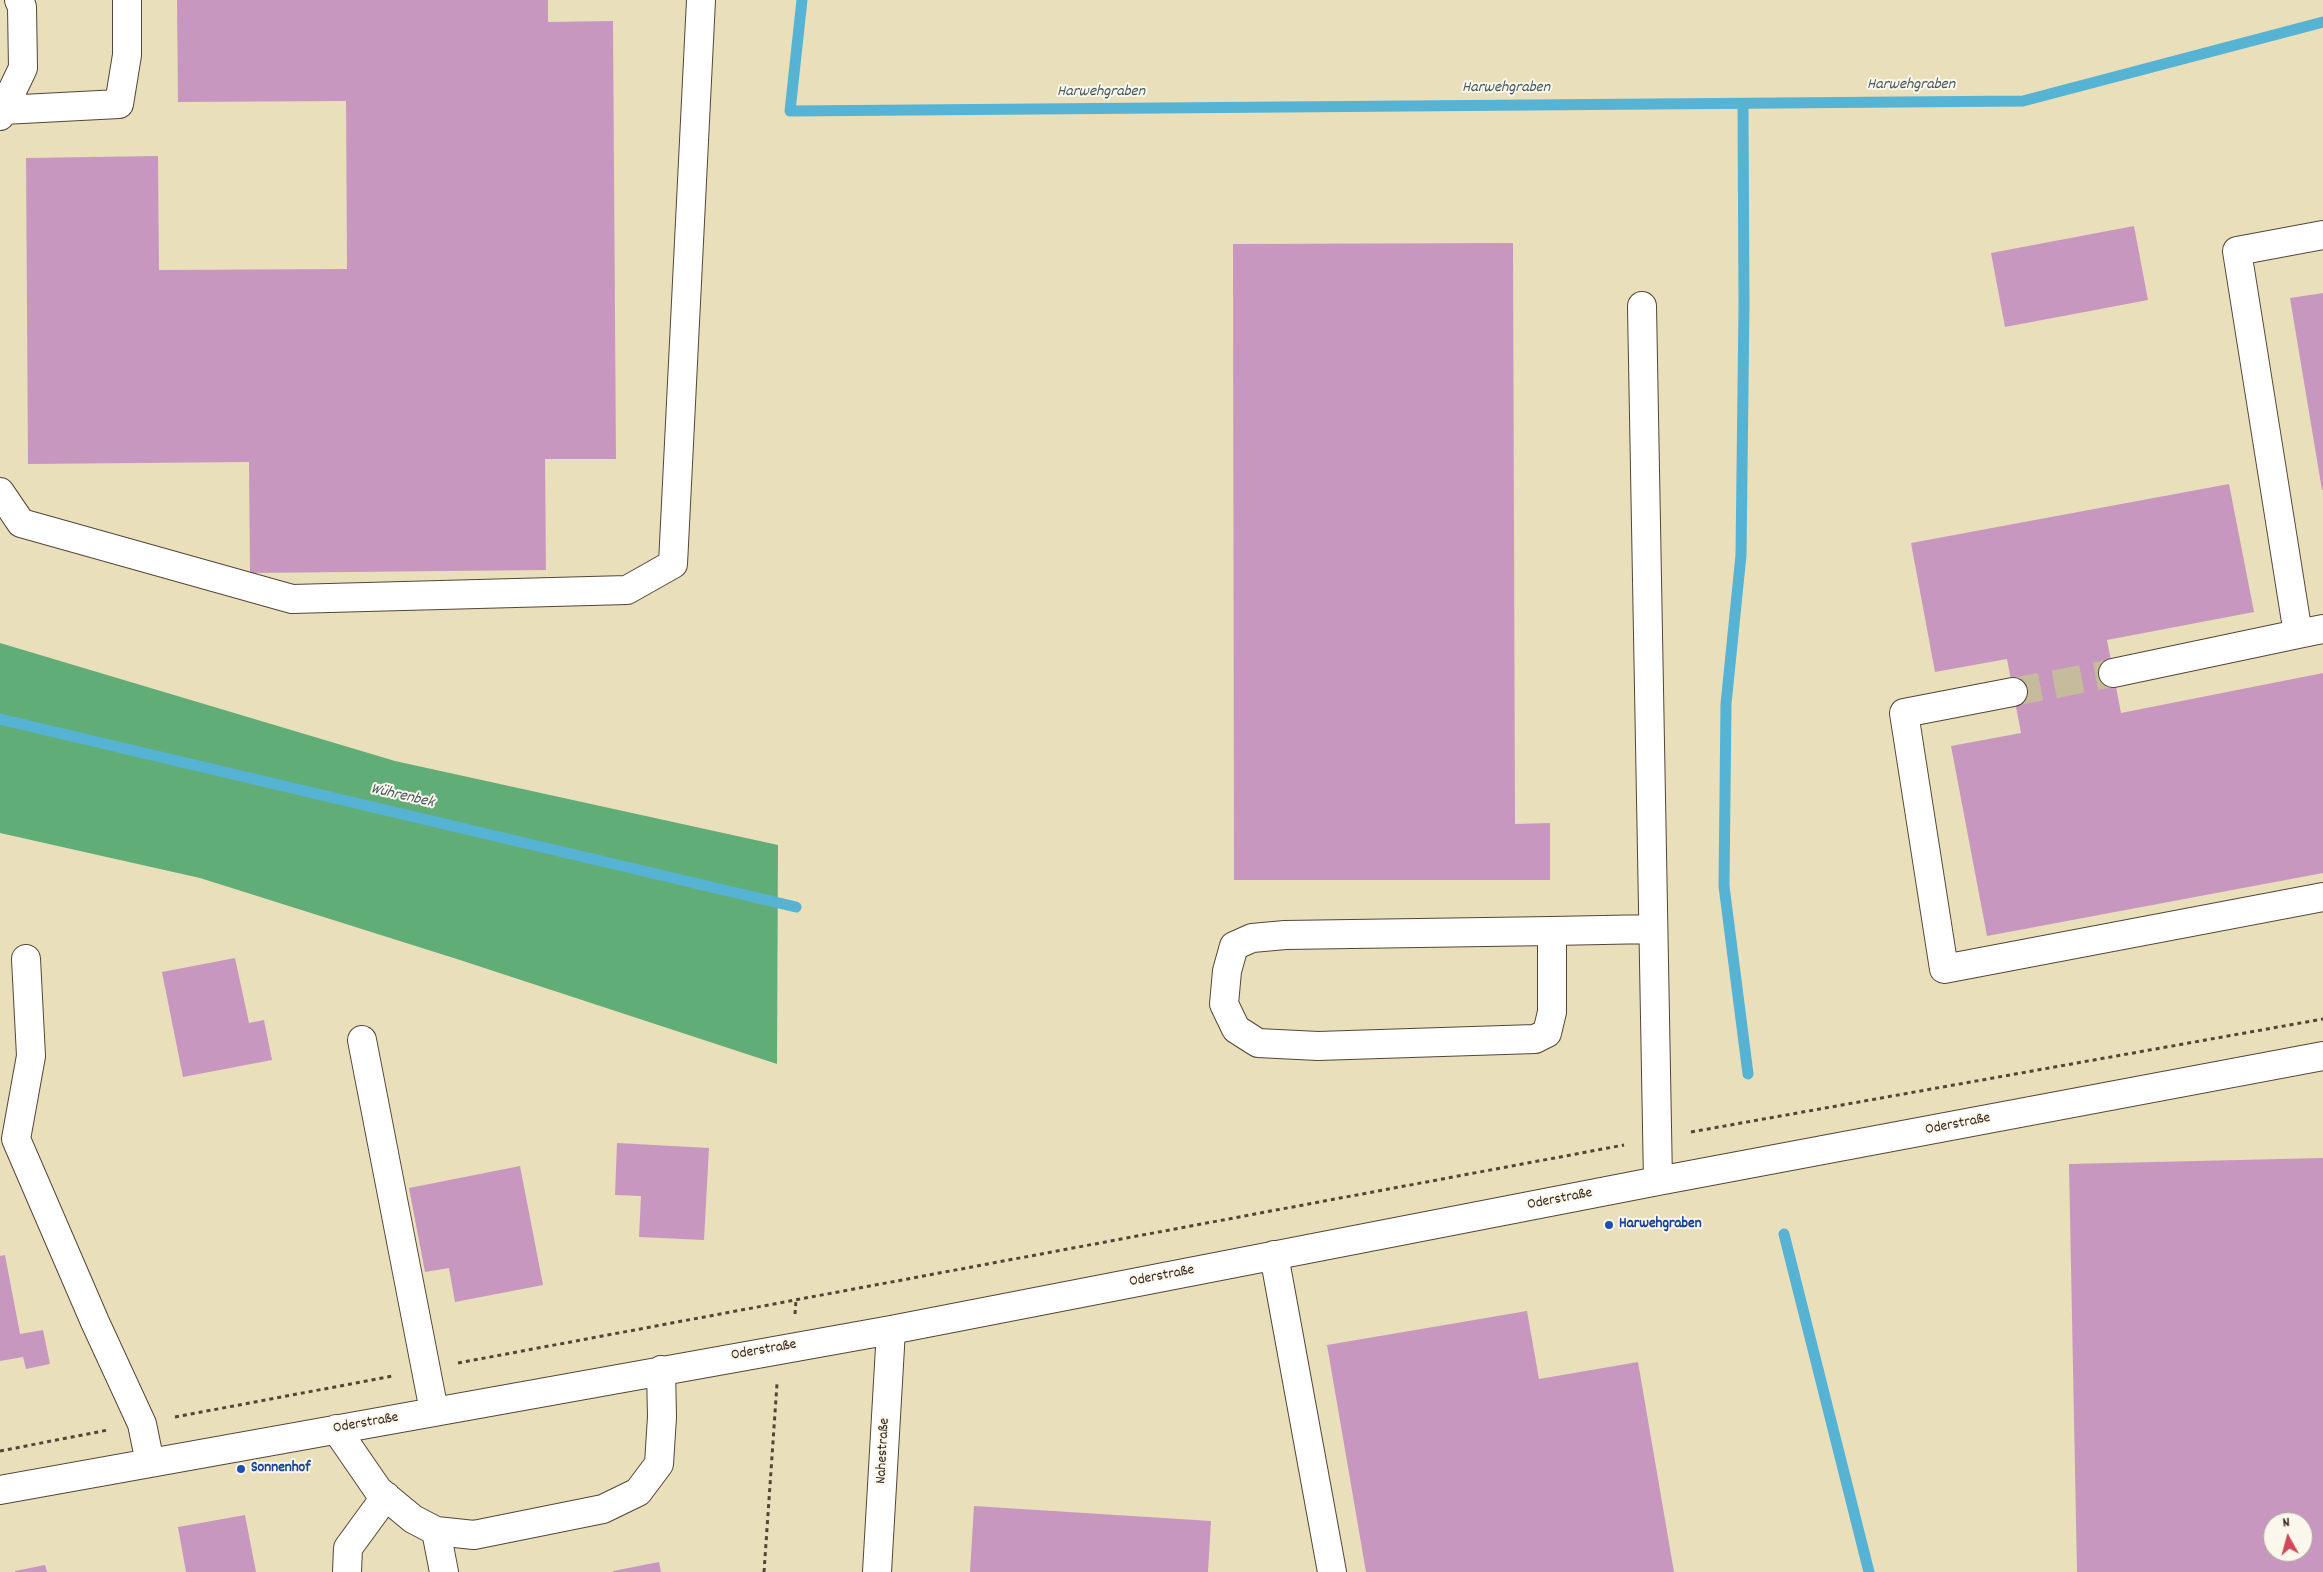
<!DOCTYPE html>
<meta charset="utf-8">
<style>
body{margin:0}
#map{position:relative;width:2323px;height:1572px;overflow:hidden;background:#e9dfbb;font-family:Dekko,sans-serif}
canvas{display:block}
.north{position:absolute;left:2263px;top:1512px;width:50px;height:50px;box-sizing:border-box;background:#fbf7ec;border:1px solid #aea59a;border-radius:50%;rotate:353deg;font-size:14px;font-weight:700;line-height:20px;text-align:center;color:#3b2a1e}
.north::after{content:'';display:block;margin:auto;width:18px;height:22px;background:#d1495b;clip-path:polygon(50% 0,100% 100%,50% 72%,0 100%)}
</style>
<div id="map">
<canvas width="2323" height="1572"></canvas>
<div class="north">N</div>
</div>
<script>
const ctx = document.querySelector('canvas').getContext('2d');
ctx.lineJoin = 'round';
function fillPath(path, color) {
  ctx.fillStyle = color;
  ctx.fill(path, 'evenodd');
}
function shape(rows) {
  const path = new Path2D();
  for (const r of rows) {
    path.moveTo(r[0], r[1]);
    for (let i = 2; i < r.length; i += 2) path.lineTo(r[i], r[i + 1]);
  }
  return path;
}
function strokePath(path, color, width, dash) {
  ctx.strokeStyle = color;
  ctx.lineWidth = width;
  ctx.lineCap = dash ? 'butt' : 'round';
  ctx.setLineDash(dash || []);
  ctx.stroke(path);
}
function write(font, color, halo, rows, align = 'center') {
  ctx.font = font + ' Dekko,sans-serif';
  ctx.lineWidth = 4;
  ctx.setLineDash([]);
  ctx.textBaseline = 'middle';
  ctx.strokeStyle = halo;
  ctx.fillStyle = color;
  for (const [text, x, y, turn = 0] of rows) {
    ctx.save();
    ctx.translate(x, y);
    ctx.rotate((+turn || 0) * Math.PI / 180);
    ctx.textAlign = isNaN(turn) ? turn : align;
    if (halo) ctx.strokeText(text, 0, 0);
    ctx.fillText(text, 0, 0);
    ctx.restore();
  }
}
fillPath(shape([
 [0,643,395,761,778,845,777,1064,460,960,200,878,0,833]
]), '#61ad77');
strokePath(shape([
 [802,0,790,111,2023,101,2323,22],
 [1743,104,1744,305,1741,555,1726,704,1724,886,1748,1074],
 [0,719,796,907],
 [1784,1234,1869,1572]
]), '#56b3d4', 11);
fillPath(shape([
 [177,0,548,0,548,22,613,21,616,459,545,459,546,570,250,573,249,462,28,464,26,158,158,156,159,270,347,269,346,101,178,102],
 [2134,226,2148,300,2005,327,1991,253],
 [1513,243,1515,824,1550,823,1550,880,1234,880,1233,244],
 [2323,293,2323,490,2322,490,2290,298],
 [2229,484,2254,612,2107,640,2121,713,2323,673,2323,873,1987,936,1951,746,2021,733,2007,659,1935,672,1911,543],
 [235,958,249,1023,264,1020,272,1060,183,1077,162,972],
 [617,1143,709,1148,704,1240,639,1237,641,1196,615,1195],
 [2323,1158,2323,1572,2077,1572,2069,1164],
 [2273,1522,2303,1522,2303,1552,2273,1552],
 [520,1166,543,1285,455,1302,449,1268,425,1272,409,1188],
 [5,1255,20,1334,43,1330,50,1364,26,1369,23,1357,0,1361,0,1256],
 [1527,1311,1539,1379,1638,1362,1674,1572,1366,1572,1327,1345],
 [974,1506,1211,1521,1208,1572,970,1572],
 [245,1515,256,1572,186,1572,178,1527],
 [659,1562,661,1572,614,1572,613,1571],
 [45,1565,47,1572,15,1572,15,1571]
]), '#c897c0');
strokePath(shape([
 [2013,692,2113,673]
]), '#c6bb9c', 28, [28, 14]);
const minor = shape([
 [3,110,119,104,127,55,127,0],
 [0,116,23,68,22,7,19,0],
 [1642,306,1658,1181],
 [0,492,21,523,292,599,627,590,673,564,701,0],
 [2298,634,2323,629],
 [2113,673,2298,634,2237,251,2323,235],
 [2013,692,1904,713,1944,969,2323,897],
 [1552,931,1552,1012,1547,1033,1535,1039,1318,1046,1258,1043,1236,1029,1224,1004,1227,971,1234,946,1252,938,1285,935,1552,931,1653,929],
 [26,959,31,1056,16,1139,95,1322,142,1424,150,1463],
 [362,1040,434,1411],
 [1274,1255,1332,1572],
 [336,1429,378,1490,413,1519,436,1531,474,1535,603,1509,638,1492,659,1464,662,1417,661,1370],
 [0,1490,891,1330,1658,1181,2323,1056],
 [436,1531,444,1572],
 [347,1572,348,1548,386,1496],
 [877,1572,891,1330]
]);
strokePath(minor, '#554536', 30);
strokePath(shape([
 [1691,1132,2323,1019],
 [795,1314,796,1300],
 [458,1363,1624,1145],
 [175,1417,393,1376],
 [0,1451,108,1430],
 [764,1572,777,1384]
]), '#554536', 3, [4, 4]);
strokePath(minor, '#fff', 28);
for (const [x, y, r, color] of [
 [1609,1225,5,"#1a4fb4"],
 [241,1469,5,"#1a4fb4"]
]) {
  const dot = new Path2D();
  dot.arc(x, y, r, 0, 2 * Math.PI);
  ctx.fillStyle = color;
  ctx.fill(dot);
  strokePath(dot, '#fbf7ec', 2);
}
write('15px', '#3b2a1e', '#fbf7ec', [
 ["Oderstraße",1958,1125,-11],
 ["Oderstraße",1560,1200,-11],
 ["Oderstraße",1162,1277,-11],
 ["Oderstraße",764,1351,-10],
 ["Oderstraße",366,1424,-10],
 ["Nahestraße",884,1451,-87]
]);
write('bold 15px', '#164399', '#fbf7ec', [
 ["Harwehgraben",1619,1225],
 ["Sonnenhof",251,1469]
], 'left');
write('italic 16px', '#445a5e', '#fbf7ec', [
 ["Harwehgraben",1911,86],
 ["Harwehgraben",1506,89],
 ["Harwehgraben",1101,93],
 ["Wührenbek",402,797,13]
]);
</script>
